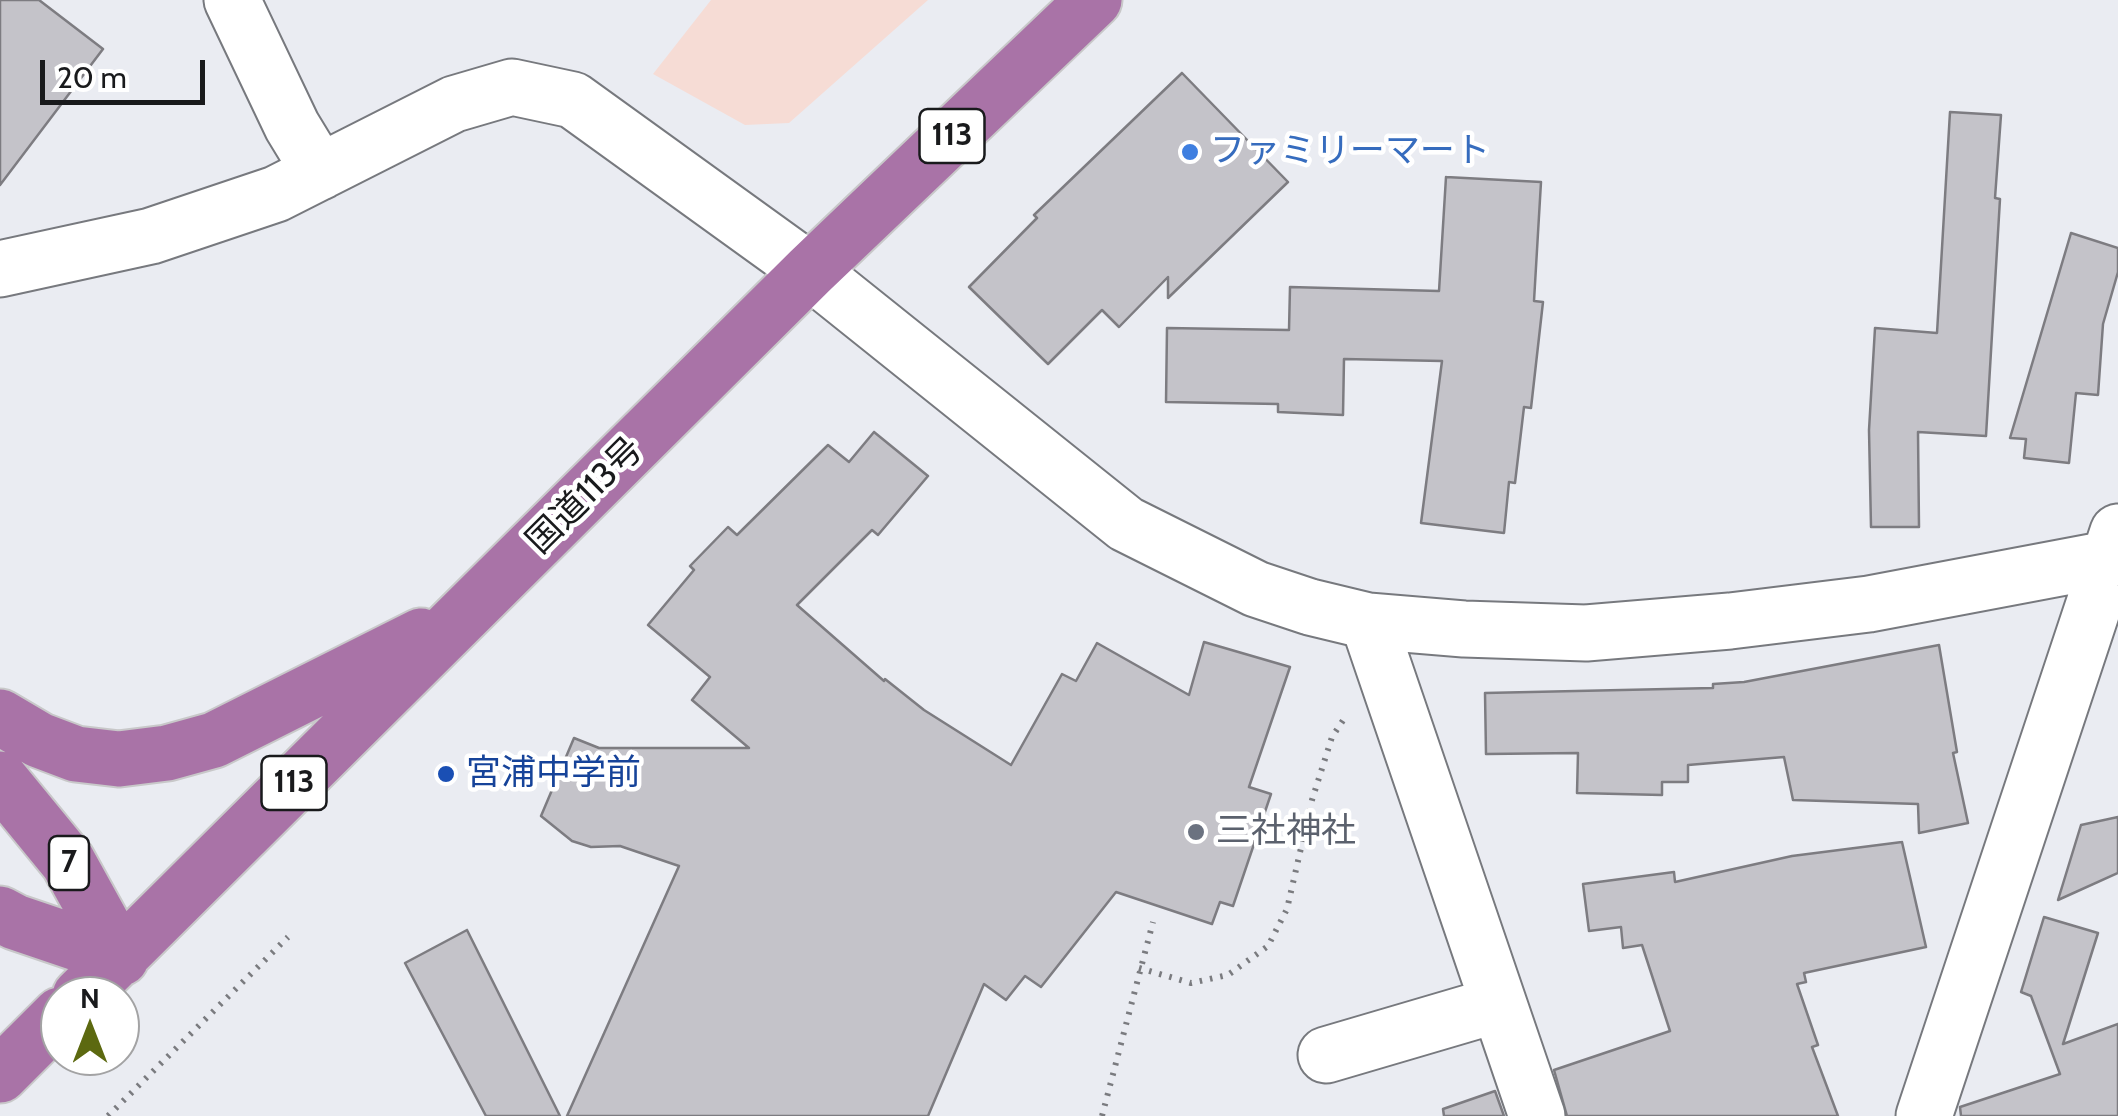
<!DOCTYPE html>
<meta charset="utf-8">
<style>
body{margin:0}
#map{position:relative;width:2118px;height:1116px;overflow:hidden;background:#eaecf2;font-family:Cabin,sans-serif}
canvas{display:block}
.north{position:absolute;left:40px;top:976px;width:100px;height:100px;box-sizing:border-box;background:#fff;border:2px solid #a3a3a4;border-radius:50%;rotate:0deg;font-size:28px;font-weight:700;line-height:40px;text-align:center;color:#191a1c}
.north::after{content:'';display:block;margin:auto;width:35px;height:45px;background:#5c6910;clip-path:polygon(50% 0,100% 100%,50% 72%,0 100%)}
.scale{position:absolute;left:40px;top:60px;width:165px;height:45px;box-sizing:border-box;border:5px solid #191a1c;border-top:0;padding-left:12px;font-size:30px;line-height:35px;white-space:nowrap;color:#191a1c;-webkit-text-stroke:8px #fff;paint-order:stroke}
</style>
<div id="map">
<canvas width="2118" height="1116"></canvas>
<div class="north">N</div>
<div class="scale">20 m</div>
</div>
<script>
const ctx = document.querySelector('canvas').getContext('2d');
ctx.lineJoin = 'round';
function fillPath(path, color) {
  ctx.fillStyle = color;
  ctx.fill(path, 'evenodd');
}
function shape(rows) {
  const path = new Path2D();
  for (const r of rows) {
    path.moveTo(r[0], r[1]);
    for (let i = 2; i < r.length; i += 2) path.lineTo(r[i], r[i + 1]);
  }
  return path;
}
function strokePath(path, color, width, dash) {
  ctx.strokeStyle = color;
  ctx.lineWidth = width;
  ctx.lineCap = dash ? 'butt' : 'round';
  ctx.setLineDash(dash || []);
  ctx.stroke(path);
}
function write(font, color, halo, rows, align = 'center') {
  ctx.font = font + ' Cabin,"Noto Sans JP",sans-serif';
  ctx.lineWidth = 9;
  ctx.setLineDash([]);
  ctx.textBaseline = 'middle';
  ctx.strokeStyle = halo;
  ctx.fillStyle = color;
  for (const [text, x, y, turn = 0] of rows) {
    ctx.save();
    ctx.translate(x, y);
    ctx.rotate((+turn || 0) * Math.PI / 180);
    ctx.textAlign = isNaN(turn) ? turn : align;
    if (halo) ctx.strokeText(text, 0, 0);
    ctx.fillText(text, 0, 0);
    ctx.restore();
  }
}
fillPath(shape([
 [711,0,928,0,789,123,745,125,653,74]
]), '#f6dcd5');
const building = shape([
 [0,0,39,0,103,49,0,185,0,0],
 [1182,73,1288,182,1168,298,1168,277,1119,327,1102,310,1048,364,969,287,1037,218,1034,215,1182,73],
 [1950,112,2001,115,1995,198,2000,199,1986,436,1918,432,1919,527,1871,527,1869,430,1875,328,1937,333,1950,112],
 [1446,177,1541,182,1534,301,1543,302,1531,408,1524,407,1515,483,1509,482,1504,533,1421,523,1442,361,1344,359,1343,415,1278,412,1278,404,1166,402,1167,328,1289,330,1290,287,1439,291,1446,177],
 [2071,233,2118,248,2118,272,2103,324,2098,395,2076,393,2069,463,2024,458,2026,439,2010,438,2071,233],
 [874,432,928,476,878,535,872,530,797,605,884,681,885,679,924,710,1011,765,1062,674,1076,681,1097,643,1189,695,1204,642,1290,667,1249,787,1271,794,1233,906,1220,902,1212,924,1116,892,1041,987,1025,976,1006,1000,984,984,928,1116,567,1116,679,866,620,846,591,847,572,841,541,816,574,738,599,748,749,748,692,700,710,677,648,625,694,570,690,566,728,527,737,535,828,445,849,462,874,432],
 [1939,645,1957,752,1953,753,1968,823,1919,833,1918,804,1793,800,1784,757,1688,765,1688,782,1662,782,1662,795,1577,793,1578,753,1486,754,1485,693,1713,688,1713,684,1744,682,1939,645],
 [2118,817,2118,873,2058,900,2081,825,2118,817],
 [1902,842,1926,947,1804,973,1806,982,1797,984,1818,1045,1812,1047,1838,1116,1567,1116,1554,1070,1670,1031,1642,945,1623,948,1621,927,1589,931,1583,884,1674,872,1675,882,1792,856,1902,842],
 [2044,917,2098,933,2063,1044,2118,1024,2118,1116,1961,1116,1960,1107,2060,1074,2031,996,2021,992,2044,917],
 [467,930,560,1116,486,1116,405,963,467,930],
 [1495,1091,1504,1116,1444,1116,1443,1109,1495,1091]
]);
fillPath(building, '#c4c3c9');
strokePath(building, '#7d7c81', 2.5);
const minor = shape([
 [232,0,292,126,320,172],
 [0,269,151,236,276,194,454,104,512,87,573,100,810,271,1126,524,1256,589,1310,607,1368,621,1464,629,1586,633,1730,621,1869,604,2118,557],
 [1368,621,1537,1116],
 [1326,1055,1496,1005],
 [1924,1116,2118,532]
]);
const highway = shape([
 [0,717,39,740,76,754,119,759,167,753,214,740,421,636],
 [0,779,68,862,121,958],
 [0,914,15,922,121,958],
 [80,996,810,271,1094,0],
 [0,1075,60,1015]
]);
strokePath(minor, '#77797e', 59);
strokePath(highway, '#c8c8c9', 59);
strokePath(shape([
 [1139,968,1191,983,1228,975,1268,946,1287,909,1312,800,1332,737,1344,719],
 [108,1116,288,937],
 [1102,1116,1153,922]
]), '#7a7b7f', 6, [2.5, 8]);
strokePath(minor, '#fff', 55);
strokePath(highway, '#a973a7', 55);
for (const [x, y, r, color] of [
 [1190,152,10,"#3f7fe0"],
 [446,774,10,"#1a4fb4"],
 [1196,832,10,"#6b7280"]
]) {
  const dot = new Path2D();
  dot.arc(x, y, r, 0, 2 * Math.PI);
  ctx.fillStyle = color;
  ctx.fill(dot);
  strokePath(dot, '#fff', 4);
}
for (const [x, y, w] of [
 [952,136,65],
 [294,783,65],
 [69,863,40]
]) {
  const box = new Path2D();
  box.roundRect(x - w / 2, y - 27, w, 54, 8);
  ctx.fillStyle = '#fff';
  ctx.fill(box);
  strokePath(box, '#191a1c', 2.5);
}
write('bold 32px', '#191a1c', null, [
 ["113",952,136],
 ["113",294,783],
 ["7",69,863]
]);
write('35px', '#366cbe', '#fff', [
 ["ファミリーマート",1210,152]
], 'left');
write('35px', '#191a1c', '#fff', [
 ["国道113号",585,496,-45]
]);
write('35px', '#164399', '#fff', [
 ["宮浦中学前",466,774]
], 'left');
write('35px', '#5b616d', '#fff', [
 ["三社神社",1216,832]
], 'left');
</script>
